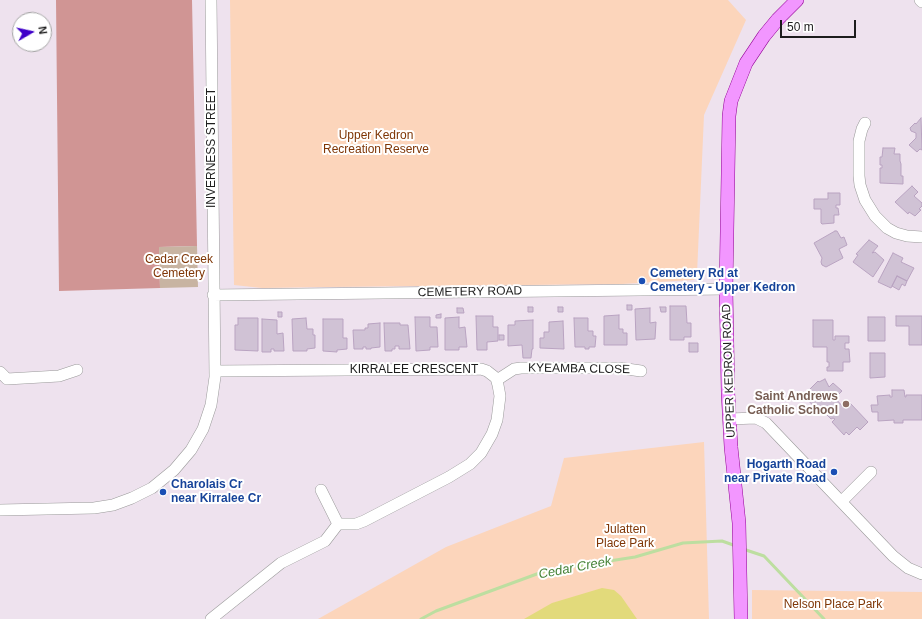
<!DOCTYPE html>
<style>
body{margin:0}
#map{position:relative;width:922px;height:619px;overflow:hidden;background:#eee2ee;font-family:Arial,sans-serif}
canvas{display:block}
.north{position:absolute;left:12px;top:12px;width:40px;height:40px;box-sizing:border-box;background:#fff;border:1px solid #a5a5a5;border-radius:50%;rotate:81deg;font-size:11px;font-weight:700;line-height:16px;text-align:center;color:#1d1d1d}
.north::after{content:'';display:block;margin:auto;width:14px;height:18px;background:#3f00c9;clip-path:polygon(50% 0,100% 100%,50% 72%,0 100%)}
.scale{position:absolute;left:780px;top:20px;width:76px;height:18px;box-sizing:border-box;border:2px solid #1d1d1d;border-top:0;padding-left:5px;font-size:12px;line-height:14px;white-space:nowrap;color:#1d1d1d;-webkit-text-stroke:3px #fff;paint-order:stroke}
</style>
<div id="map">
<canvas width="922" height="619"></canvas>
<div class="north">N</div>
<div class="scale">50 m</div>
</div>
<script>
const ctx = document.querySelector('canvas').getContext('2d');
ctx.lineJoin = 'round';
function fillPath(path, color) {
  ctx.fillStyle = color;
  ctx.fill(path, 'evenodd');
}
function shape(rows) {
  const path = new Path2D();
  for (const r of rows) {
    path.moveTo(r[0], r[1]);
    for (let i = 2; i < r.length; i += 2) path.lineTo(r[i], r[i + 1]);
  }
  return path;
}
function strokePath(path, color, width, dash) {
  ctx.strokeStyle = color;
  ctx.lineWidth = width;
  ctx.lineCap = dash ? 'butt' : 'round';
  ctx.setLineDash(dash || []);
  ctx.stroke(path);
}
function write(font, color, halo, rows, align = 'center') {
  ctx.font = font + ' Arial,sans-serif';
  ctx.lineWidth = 4;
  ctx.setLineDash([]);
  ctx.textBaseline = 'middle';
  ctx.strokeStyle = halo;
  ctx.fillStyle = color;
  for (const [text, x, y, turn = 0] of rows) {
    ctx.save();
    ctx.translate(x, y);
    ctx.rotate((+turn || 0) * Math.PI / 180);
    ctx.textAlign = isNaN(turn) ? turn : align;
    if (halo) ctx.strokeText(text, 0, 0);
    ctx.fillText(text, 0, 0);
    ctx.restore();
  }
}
fillPath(shape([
 [56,0,192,0,197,246,159,247,160,288,59,291]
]), '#d09594');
fillPath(shape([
 [197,246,198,287,160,288,159,247]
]), '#c8b4a2');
fillPath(shape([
 [230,0,728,0,746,20,704,115,697,274,694,280,622,284,327,287,262,288,234,285],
 [704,442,709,619,318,619,446,547,551,506,564,458],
 [752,590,922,592,922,619,752,619]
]), '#fcd5bb');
fillPath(shape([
 [602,588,614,590,621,596,637,619,524,619,552,603]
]), '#e2da7b');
strokePath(shape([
 [743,549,764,556,824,619],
 [421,619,436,611,545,571,635,557,683,543,722,541,736,546]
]), '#bddea0', 3);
const building = shape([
 [921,118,922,150,920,149,917,152,909,145,916,138,916,133,911,131,910,128,915,123,916,124,921,118],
 [883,148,895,148,894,154,900,154,900,161,901,164,901,176,903,176,903,184,880,183,880,168,882,168,882,165,880,165,880,157,882,157,883,148],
 [912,186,918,192,914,196,922,203,922,206,919,209,921,210,915,216,909,212,908,214,895,202,912,186],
 [828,193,840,193,840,205,836,205,836,208,838,208,839,215,834,215,834,223,822,224,821,223,821,209,814,209,814,199,828,199,828,193],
 [835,231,837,231,841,238,844,237,847,245,839,249,843,258,826,267,822,265,821,262,822,258,814,243,835,231],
 [869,240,878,246,872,253,875,252,884,260,873,277,853,262,858,255,856,254,869,240],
 [893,253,903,258,901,262,914,268,907,281,897,276,891,288,878,282,893,253],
 [897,276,907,281,905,286,902,284,899,290,892,286,897,276],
 [627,305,632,305,632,310,627,310,627,305],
 [670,306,686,306,687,323,691,323,691,337,684,337,684,340,670,340,670,306],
 [528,307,533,307,533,312,528,312,528,307],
 [558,307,563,307,563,312,558,312,558,307],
 [660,307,666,307,666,312,661,312,660,307],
 [457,308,463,308,464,313,457,313,457,308],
 [650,308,650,323,656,322,655,339,636,340,635,309,650,308],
 [278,312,282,312,282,317,278,317,278,312],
 [441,314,441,318,436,318,436,315,441,314],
 [619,315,619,329,623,329,623,333,627,333,627,345,604,345,604,316,619,315],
 [476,316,493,316,493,327,498,327,498,341,487,342,487,350,477,350,476,316],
 [896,316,922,316,922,345,909,345,909,326,896,326,896,316],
 [415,317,430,317,430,327,437,327,438,347,430,347,430,350,416,351,415,317],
 [459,317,459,328,465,327,467,347,459,347,459,350,445,350,445,318,459,317],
 [868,317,885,317,885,341,868,341,868,317],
 [238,318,258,318,258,351,235,350,235,325,238,325,238,318],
 [306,318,307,329,313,329,313,335,315,335,315,348,307,349,307,351,293,351,292,319,306,318],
 [574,318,588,318,588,331,593,331,593,336,596,336,595,347,589,347,589,349,585,349,585,347,575,347,574,318],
 [262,319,277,320,277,334,283,333,284,351,274,351,274,349,271,349,271,352,262,352,262,319],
 [323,319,343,319,343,338,347,338,347,349,337,350,337,352,323,351,323,319],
 [533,320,533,349,532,349,531,358,523,358,522,345,508,346,508,325,515,325,515,321,533,320],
 [813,320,833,320,833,340,835,340,835,336,849,336,849,343,845,343,845,349,849,349,850,362,843,362,843,371,827,371,827,367,829,367,829,362,827,362,827,347,813,347,813,320],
 [563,321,564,349,540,348,540,338,544,338,544,332,549,332,549,322,563,321],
 [380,323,380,347,371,348,371,349,366,349,366,347,363,347,363,349,354,349,353,330,365,330,365,328,368,328,368,324,380,323],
 [384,323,400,323,400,325,408,325,410,349,399,349,399,346,395,346,395,349,392,349,392,351,385,351,384,323],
 [499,335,504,335,504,340,499,340,499,335],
 [689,343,698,343,698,352,689,352,689,343],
 [870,353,885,353,885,377,870,378,870,353],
 [825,379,829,387,833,383,842,391,835,398,844,408,850,403,868,422,860,430,857,427,849,435,846,432,844,435,832,422,835,419,833,418,831,419,820,408,818,411,805,397,805,396,809,393,808,391,818,381,819,382,825,379],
 [892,390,904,390,905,397,906,397,906,395,922,395,922,420,903,420,903,423,894,423,894,420,878,421,878,412,872,412,871,405,878,405,877,396,890,395,890,397,892,397,892,390]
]);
fillPath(building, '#d0c2d5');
strokePath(building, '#b9a3c1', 1);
const minor = shape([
 [920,0,922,2],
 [865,123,862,129,859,141,859,176,860,185,865,200,875,216,887,228,896,233,907,236,922,237],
 [213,295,726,289],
 [0,372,7,379,59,376,77,370],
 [497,380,514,369,521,368,620,368,641,371],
 [729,419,756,418,766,423,893,556,908,568,922,574],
 [321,490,338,524],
 [842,501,871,472],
 [0,510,94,508,113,505,132,498,152,488,174,470,191,450,203,429,211,405,215,377,211,0],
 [211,619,281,563,325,541,338,524,356,524,364,521,449,477,470,464,481,453,492,434,497,420,500,396,498,385,496,378,487,371,481,369,215,371]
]);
const major = shape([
 [741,619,739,523,731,447,728,393,726,289,729,116,731,101,746,63,764,36,778,19,797,0]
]);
strokePath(minor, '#9a9a9a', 12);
strokePath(major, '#920095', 14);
strokePath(minor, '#fff', 11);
strokePath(major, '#f296ff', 13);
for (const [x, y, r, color] of [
 [642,281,4,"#1a4fb4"],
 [846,404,4,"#8d6e63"],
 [834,472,4,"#1a4fb4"],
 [163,492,4,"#1a4fb4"]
]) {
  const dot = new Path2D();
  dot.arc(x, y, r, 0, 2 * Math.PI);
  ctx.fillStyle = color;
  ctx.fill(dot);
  strokePath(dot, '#fff', 1.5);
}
write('12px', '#7f3606', '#fff', [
 ["Upper Kedron",376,136],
 ["Recreation Reserve",376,150],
 ["Cedar Creek",179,260],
 ["Cemetery",179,274],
 ["Julatten",625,530],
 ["Place Park",625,544],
 ["Nelson Place Park",833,605]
]);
write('12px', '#1d1d1d', '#fff', [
 ["INVERNESS STREET",212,148,-90],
 ["CEMETERY ROAD",470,292,-1],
 ["KYEAMBA CLOSE",579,369,1],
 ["KIRRALEE CRESCENT",414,370],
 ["UPPER KEDRON ROAD",729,371,-92]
]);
write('bold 12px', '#164399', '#fff', [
 ["Cemetery Rd at",650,274],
 ["Cemetery - Upper Kedron",650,288],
 ["Hogarth Road",826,465,"right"],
 ["near Private Road",826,479,"right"],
 ["Charolais Cr",171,485],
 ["near Kirralee Cr",171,499]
], 'left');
write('bold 12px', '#785e54', '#fff', [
 ["Saint Andrews",838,397],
 ["Catholic School",838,411]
], 'right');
write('italic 13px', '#438035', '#fff', [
 ["Cedar Creek",575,568,-11]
]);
</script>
